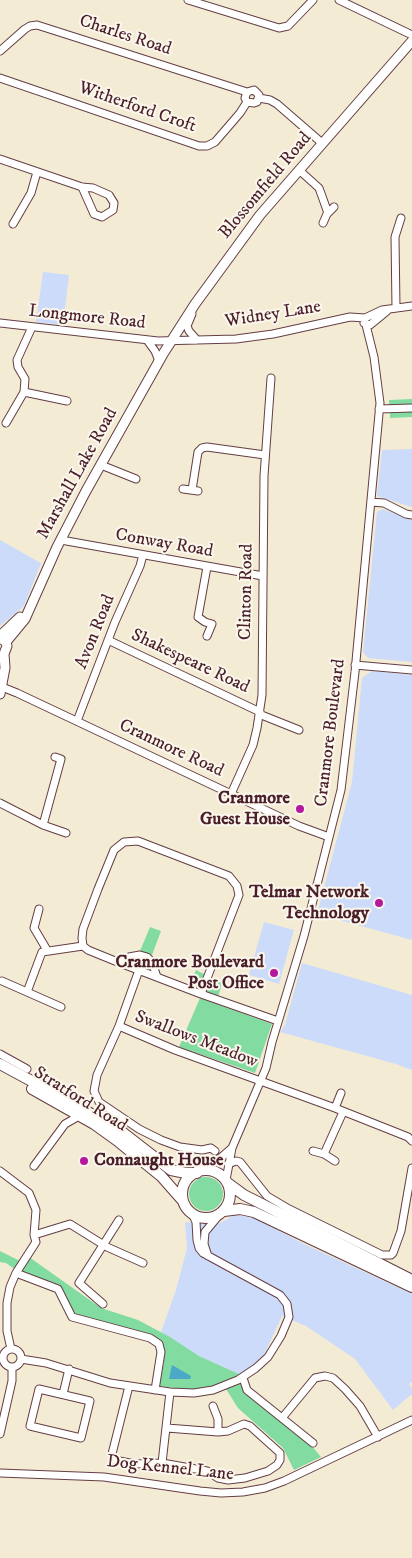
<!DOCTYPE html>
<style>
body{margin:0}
canvas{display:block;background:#f4ebd5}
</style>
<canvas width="412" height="1558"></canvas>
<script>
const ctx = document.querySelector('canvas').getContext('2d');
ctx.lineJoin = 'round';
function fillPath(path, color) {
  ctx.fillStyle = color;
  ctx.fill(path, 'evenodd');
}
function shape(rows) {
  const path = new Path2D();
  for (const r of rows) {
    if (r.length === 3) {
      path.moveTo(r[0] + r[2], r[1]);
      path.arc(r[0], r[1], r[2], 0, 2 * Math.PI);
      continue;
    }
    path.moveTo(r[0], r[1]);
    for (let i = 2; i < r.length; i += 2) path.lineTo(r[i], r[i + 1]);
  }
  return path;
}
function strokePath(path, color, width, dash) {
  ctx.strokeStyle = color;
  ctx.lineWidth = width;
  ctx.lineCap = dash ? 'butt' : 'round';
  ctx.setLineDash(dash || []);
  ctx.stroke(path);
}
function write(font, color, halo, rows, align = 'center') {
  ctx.font = font + ' "IM FELL DW Pica",serif';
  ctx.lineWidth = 4;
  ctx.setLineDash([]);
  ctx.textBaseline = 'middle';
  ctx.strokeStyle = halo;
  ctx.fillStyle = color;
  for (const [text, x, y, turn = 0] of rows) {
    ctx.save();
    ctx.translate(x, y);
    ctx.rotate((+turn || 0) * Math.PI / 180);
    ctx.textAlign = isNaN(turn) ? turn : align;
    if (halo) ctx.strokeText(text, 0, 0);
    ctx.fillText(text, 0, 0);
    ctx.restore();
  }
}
fillPath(shape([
 [43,272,69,275,63,325,36,322],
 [412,449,412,507,377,496,382,450],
 [383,509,412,520,412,662,368,658,363,652,377,512],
 [0,540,41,563,24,606,0,626],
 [372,671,412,675,412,940,317,914,352,782,362,678],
 [264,922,294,930,279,984,249,975],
 [302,963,412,995,412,1070,396,1064,280,1032,285,1025],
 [235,1215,255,1218,304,1244,412,1294,412,1382,409,1384,412,1389,412,1394,393,1410,355,1359,306,1326,282,1316,264,1355,241,1375,199,1356,161,1332,176,1290,187,1248,185,1222,216,1225]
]), '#ccdbfa');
fillPath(shape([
 [412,399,412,405,389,406,389,400],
 [412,411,412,417,390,418,390,412],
 [150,927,161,931,152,955,140,951],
 [196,970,206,975,200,988,198,989,189,986],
 [213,978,222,983,218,997,209,994,207,991],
 [200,998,272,1024,255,1073,179,1047],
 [206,1194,17],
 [0,1251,20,1261,16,1270,6,1263,0,1262],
 [29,1257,101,1308,138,1320,170,1337,199,1356,241,1375,210,1388,192,1390,159,1386,164,1362,164,1353,153,1337,74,1314,59,1288,20,1273],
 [241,1381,311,1445,321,1457,294,1470,283,1448,238,1408,226,1389]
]), '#82dba0');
fillPath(shape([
 [172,1365,191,1376,190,1379,169,1379]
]), '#4ba8c9');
const minor = shape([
 [188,0,279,28,288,26,313,0],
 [339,0,412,35],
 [0,51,25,29,30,26,37,25,247,92,254,90,259,95,257,102,254,103,247,102,245,98,247,92],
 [0,78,199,146,207,146,215,142,240,113,247,102],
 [259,98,270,100,277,104,322,143],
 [0,159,82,187,93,188,109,195,114,203,113,210,102,217,94,214,82,187],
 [299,170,319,188,328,213],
 [323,223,327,214,334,207],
 [13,224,31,193,37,172],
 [396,308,395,237,401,218],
 [192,314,187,326,189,331,197,340],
 [365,318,382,310,412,306],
 [0,323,158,341,236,339,273,334,350,317,365,318],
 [364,323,370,325,387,311],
 [147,340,155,351,159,361],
 [24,392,67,401],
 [379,409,412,408],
 [6,423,24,392,25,379,18,367,17,360,32,327],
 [101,465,136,479],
 [183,489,198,491],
 [192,490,198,452,202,448,207,447,265,455],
 [371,502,384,503,406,514,412,515],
 [61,540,263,576],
 [207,636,212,624,205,622,198,617,207,567],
 [108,640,260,712],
 [355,665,412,670],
 [2,687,17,693,299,826,329,837],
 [259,714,299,730],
 [77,721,115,622,140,566,143,555],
 [231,794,253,745,257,728,262,695,264,476,271,378],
 [0,803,43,825,66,833],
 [43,825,61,759,55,757],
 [39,909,34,928,47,950],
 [83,946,82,938,83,929,98,889,114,850,124,842,138,841,229,876,237,886,239,895,201,994],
 [120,963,129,957,140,955,147,957,152,962,157,977],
 [139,970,119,1026,97,1075,94,1091,99,1102,139,1129,161,1140,180,1147,202,1150,211,1148,215,1151],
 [2,981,27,992,42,952,83,946,88,950,120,963,201,994,278,1021],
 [27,992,61,1007],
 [119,1026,175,1050,335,1108,408,1137,412,1141],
 [0,1054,27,1069],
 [335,1108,341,1093],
 [313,1151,324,1154,343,1112],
 [324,1154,335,1161],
 [228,1164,236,1161,240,1162,267,1196,289,1209,382,1255,391,1255,393,1253,401,1231,412,1168],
 [34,1166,65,1124,79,1116],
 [203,1170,216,1162,232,1148],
 [0,1171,29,1193,36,1210,34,1235,36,1242,16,1273,10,1287,7,1303,7,1331,11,1349],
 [226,1180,232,1148,266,1068,272,1042,304,936,341,790,355,672,380,403,374,357,366,325],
 [34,1235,70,1224,107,1247,143,1263],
 [208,1256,204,1244,205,1232,220,1214],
 [16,1273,58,1289,72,1317,150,1338,159,1344,161,1352,155,1390],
 [103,1304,79,1283,119,1220],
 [12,1358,9],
 [21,1359,46,1363,110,1383,170,1392,194,1393,213,1390,238,1380,256,1368,268,1357,281,1336,289,1317,287,1304,280,1295,203,1253,199,1248,197,1240,196,1222,192,1213],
 [243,1378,247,1390,313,1443],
 [129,1386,112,1454,114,1460,135,1464,162,1463,207,1471,218,1478,228,1480,245,1478,268,1471,277,1465,280,1460,280,1453,250,1426,244,1424,228,1431,218,1432,167,1428],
 [39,1389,90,1401,81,1438,30,1426,39,1389],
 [63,1394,69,1369],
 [213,1406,218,1419,218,1432],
 [282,1418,315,1378,325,1376,333,1378,345,1389,360,1406,378,1437],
 [0,1434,12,1381,12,1367],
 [162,1463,170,1392],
 [0,1473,104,1477,200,1491,221,1493,243,1492,265,1488,284,1481,412,1420]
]);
const major = shape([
 [0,636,20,617],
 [0,638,6,642,7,646,4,654,5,668,0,694],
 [6,642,25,619,57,547,86,491,163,354,195,304,260,215,412,41]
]);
const highway = shape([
 [0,1064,76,1105,122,1132,171,1170,186,1173,197,1173],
 [32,1089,94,1124,119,1142,161,1176,183,1201],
 [206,1194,24],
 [229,1184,244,1195,412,1280],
 [224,1211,240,1209,254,1212,412,1287]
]);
strokePath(minor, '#643e44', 9);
strokePath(major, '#643e44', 11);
strokePath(highway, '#643e44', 12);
strokePath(minor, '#fff', 7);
strokePath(major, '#fff', 9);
strokePath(highway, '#fff', 10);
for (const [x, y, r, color] of [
 [300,809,5,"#b5179e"],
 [379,903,5,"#b5179e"],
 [274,973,5,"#b5179e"],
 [84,1161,5,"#b5179e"]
]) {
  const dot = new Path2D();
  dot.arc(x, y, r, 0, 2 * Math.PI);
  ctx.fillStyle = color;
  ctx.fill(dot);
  strokePath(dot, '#fbf7ec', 2);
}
write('18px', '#4a1f2b', '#fbf7ec', [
 ["Charles Road",125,36,18],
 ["Witherford Croft",137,108,19],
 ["Blossomfield Road",266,186,-50],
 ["Widney Lane",273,315,-9],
 ["Longmore Road",87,318,6],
 ["Marshall Lake Road",78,474,-61],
 ["Conway Road",164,544,10],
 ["Clinton Road",247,592,-89],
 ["Avon Road",96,632,-68],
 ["Shakespeare Road",190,662,25],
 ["Cranmore Boulevard",331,733,-83],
 ["Cranmore Road",171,749,25],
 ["Swallows Meadow",196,1040,21],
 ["Stratford Road",80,1100,32],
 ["Dog Kennel Lane",170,1469,6]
]);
write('bold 18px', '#4a1f2b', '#fbf7ec', [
 ["Cranmore",290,799],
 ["Guest House",290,820],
 ["Telmar Network",369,893],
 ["Technology",369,914],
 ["Cranmore Boulevard",264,963],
 ["Post Office",264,984],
 ["Connaught House",94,1161,"left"]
], 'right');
</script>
